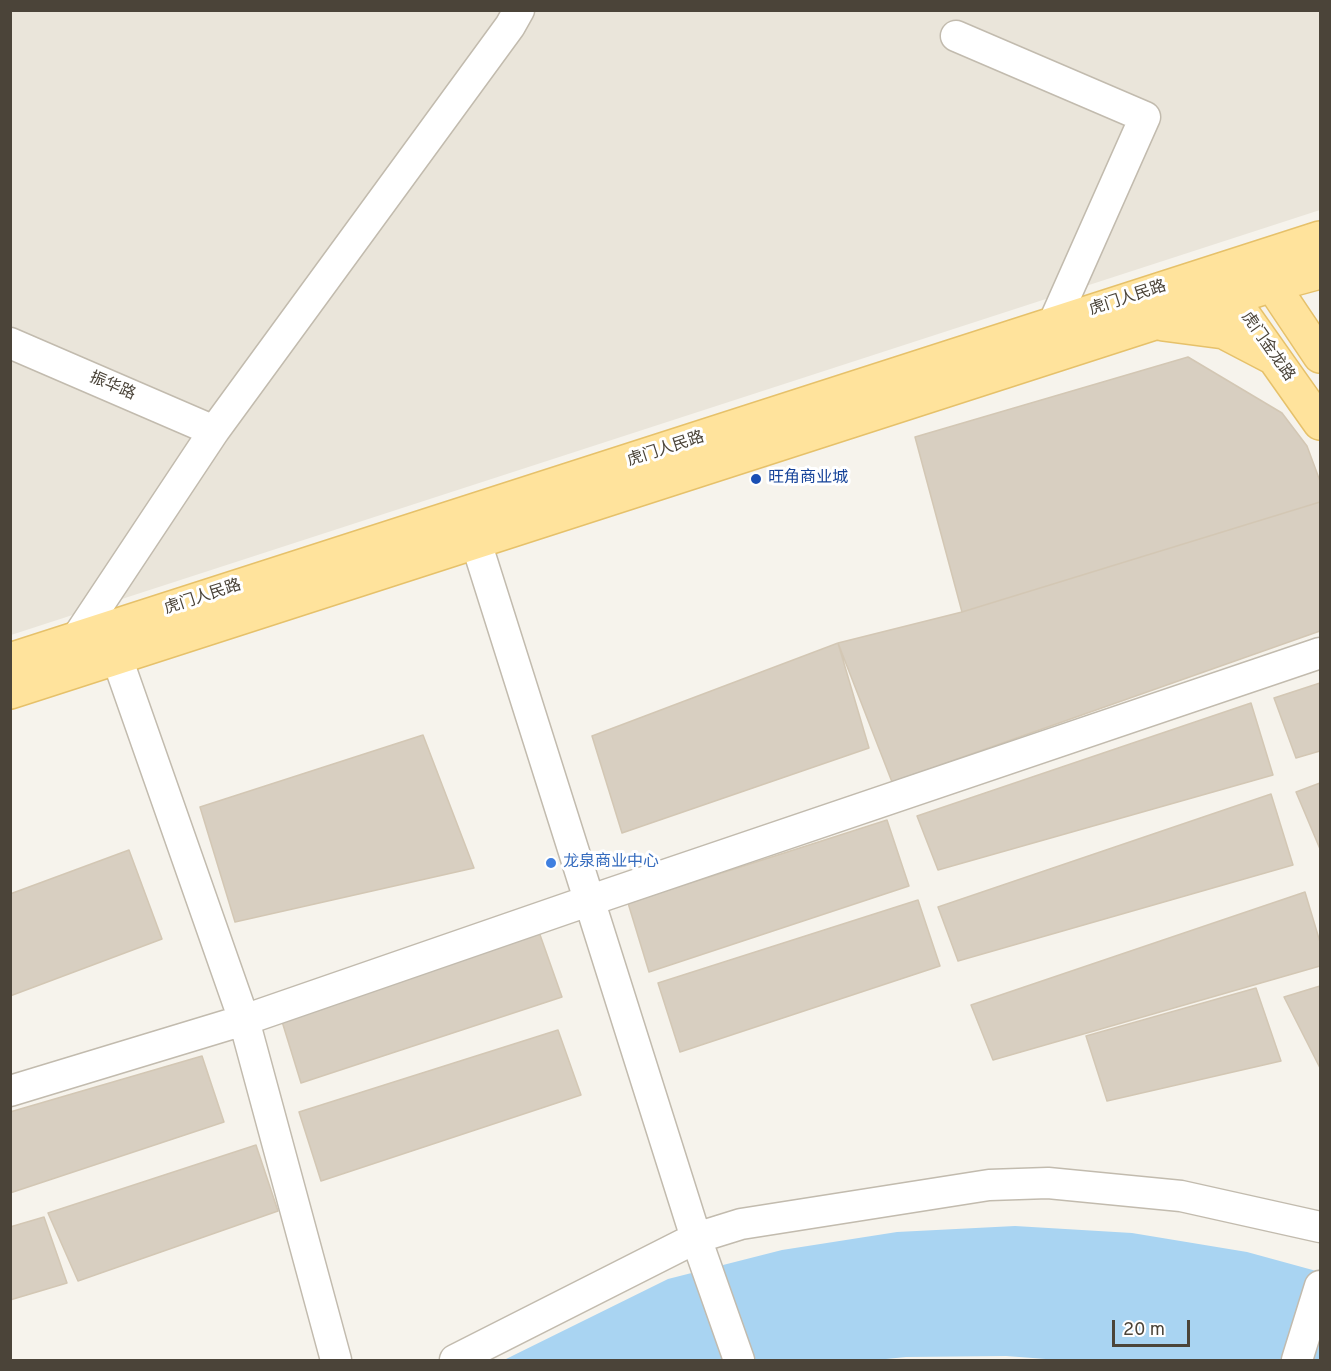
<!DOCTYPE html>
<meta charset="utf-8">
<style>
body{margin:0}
#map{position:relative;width:1331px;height:1371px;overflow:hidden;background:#f6f3ec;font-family:Overpass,sans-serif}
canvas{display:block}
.frame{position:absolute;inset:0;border:12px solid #4b4439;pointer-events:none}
.scale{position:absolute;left:1112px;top:1320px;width:78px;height:27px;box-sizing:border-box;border:3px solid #4b4439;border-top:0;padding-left:8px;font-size:18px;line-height:21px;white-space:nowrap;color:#4b4439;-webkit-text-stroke:4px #fff;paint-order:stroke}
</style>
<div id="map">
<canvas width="1331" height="1371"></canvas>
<div class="frame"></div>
<div class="scale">20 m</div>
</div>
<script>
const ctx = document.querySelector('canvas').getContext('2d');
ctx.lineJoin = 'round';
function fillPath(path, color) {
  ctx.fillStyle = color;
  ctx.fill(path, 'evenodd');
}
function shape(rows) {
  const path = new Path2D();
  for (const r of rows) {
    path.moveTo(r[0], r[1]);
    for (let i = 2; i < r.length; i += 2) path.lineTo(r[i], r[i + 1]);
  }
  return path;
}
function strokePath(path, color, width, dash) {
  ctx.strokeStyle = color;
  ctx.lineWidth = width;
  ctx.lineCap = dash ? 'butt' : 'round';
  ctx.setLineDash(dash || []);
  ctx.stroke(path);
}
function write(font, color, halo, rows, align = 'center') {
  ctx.font = font + ' Overpass,"Noto Sans SC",sans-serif';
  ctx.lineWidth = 6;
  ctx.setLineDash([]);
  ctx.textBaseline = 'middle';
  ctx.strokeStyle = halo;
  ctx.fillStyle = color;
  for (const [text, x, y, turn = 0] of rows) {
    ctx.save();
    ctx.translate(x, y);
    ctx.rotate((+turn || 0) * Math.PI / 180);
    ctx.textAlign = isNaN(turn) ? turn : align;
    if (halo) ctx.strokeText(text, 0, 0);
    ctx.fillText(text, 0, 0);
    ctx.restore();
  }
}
fillPath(shape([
 [10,11,1320,11,1320,210,11,635]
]), '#eae5da');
fillPath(shape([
 [1015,1226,1132,1233,1247,1252,1320,1272,1320,1360,1059,1360,1006,1356,906,1357,876,1360,504,1360,668,1279,782,1250,897,1232]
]), '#a9d4f2');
const building = shape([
 [1188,357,1282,413,1307,446,1320,481,1320,502,962,612,915,437,1188,357],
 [1320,502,1320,631,892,782,838,643,962,612,1320,502],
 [838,643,869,748,622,833,592,736,838,643],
 [1320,683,1320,751,1296,758,1274,698,1320,683],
 [1251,703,1273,775,938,870,917,816,1251,703],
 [423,735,474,868,235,922,200,807,423,735],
 [1320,783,1320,849,1296,792,1320,783],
 [1271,794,1293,865,958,961,938,907,1271,794],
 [887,820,909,886,649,972,628,903,887,820],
 [129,850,162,939,10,996,10,894,129,850],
 [1305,892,1320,942,1320,966,993,1060,971,1005,1305,892],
 [918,900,940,966,680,1052,658,983,918,900],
 [539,932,562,997,301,1083,280,1015,539,932],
 [1320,986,1320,1068,1284,997,1320,986],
 [1256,988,1281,1061,1107,1101,1086,1036,1256,988],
 [558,1030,581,1095,321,1181,299,1112,558,1030],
 [202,1056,224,1122,10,1193,10,1112,202,1056],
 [256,1145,278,1211,78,1281,48,1213,256,1145],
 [44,1217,67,1283,10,1300,10,1227,44,1217]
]);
fillPath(building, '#d8cfc1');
strokePath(building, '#d3c7b4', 1.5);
const minor = shape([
 [956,36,1145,117,1053,324],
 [10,343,214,431],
 [476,542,696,1238,739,1360],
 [76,639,214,431,510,26,519,10],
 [117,658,244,1020,336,1360],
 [10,1091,244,1020,591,900,1320,653],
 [455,1360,696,1238,741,1224,989,1185,1048,1183,1181,1196,1320,1227],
 [1297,1360,1320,1286]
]);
const major = shape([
 [1261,268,1320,356],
 [1221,283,1320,423],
 [1163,324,1224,332,1270,356],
 [10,660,1320,238],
 [10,692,1272,285,1320,272]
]);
strokePath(minor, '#c2bbae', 33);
strokePath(major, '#e6c16a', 36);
strokePath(minor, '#fff', 30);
strokePath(major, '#ffe39c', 33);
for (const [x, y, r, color] of [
 [756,479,6,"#1a4fb4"],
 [551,863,6,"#3f7fe0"]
]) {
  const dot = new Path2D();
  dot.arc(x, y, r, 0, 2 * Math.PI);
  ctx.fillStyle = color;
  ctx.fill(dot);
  strokePath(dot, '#fff', 2);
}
write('16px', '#4b4439', '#fff', [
 ["虎门人民路",1128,299,-18],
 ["虎门金龙路",1267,347,55],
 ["振华路",112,387,23],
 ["虎门人民路",666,450,-18],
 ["虎门人民路",203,598,-18]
]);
write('16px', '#164399', '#fff', [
 ["旺角商业城",768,479]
], 'left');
write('16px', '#366cbe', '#fff', [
 ["龙泉商业中心",563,863]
], 'left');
</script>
